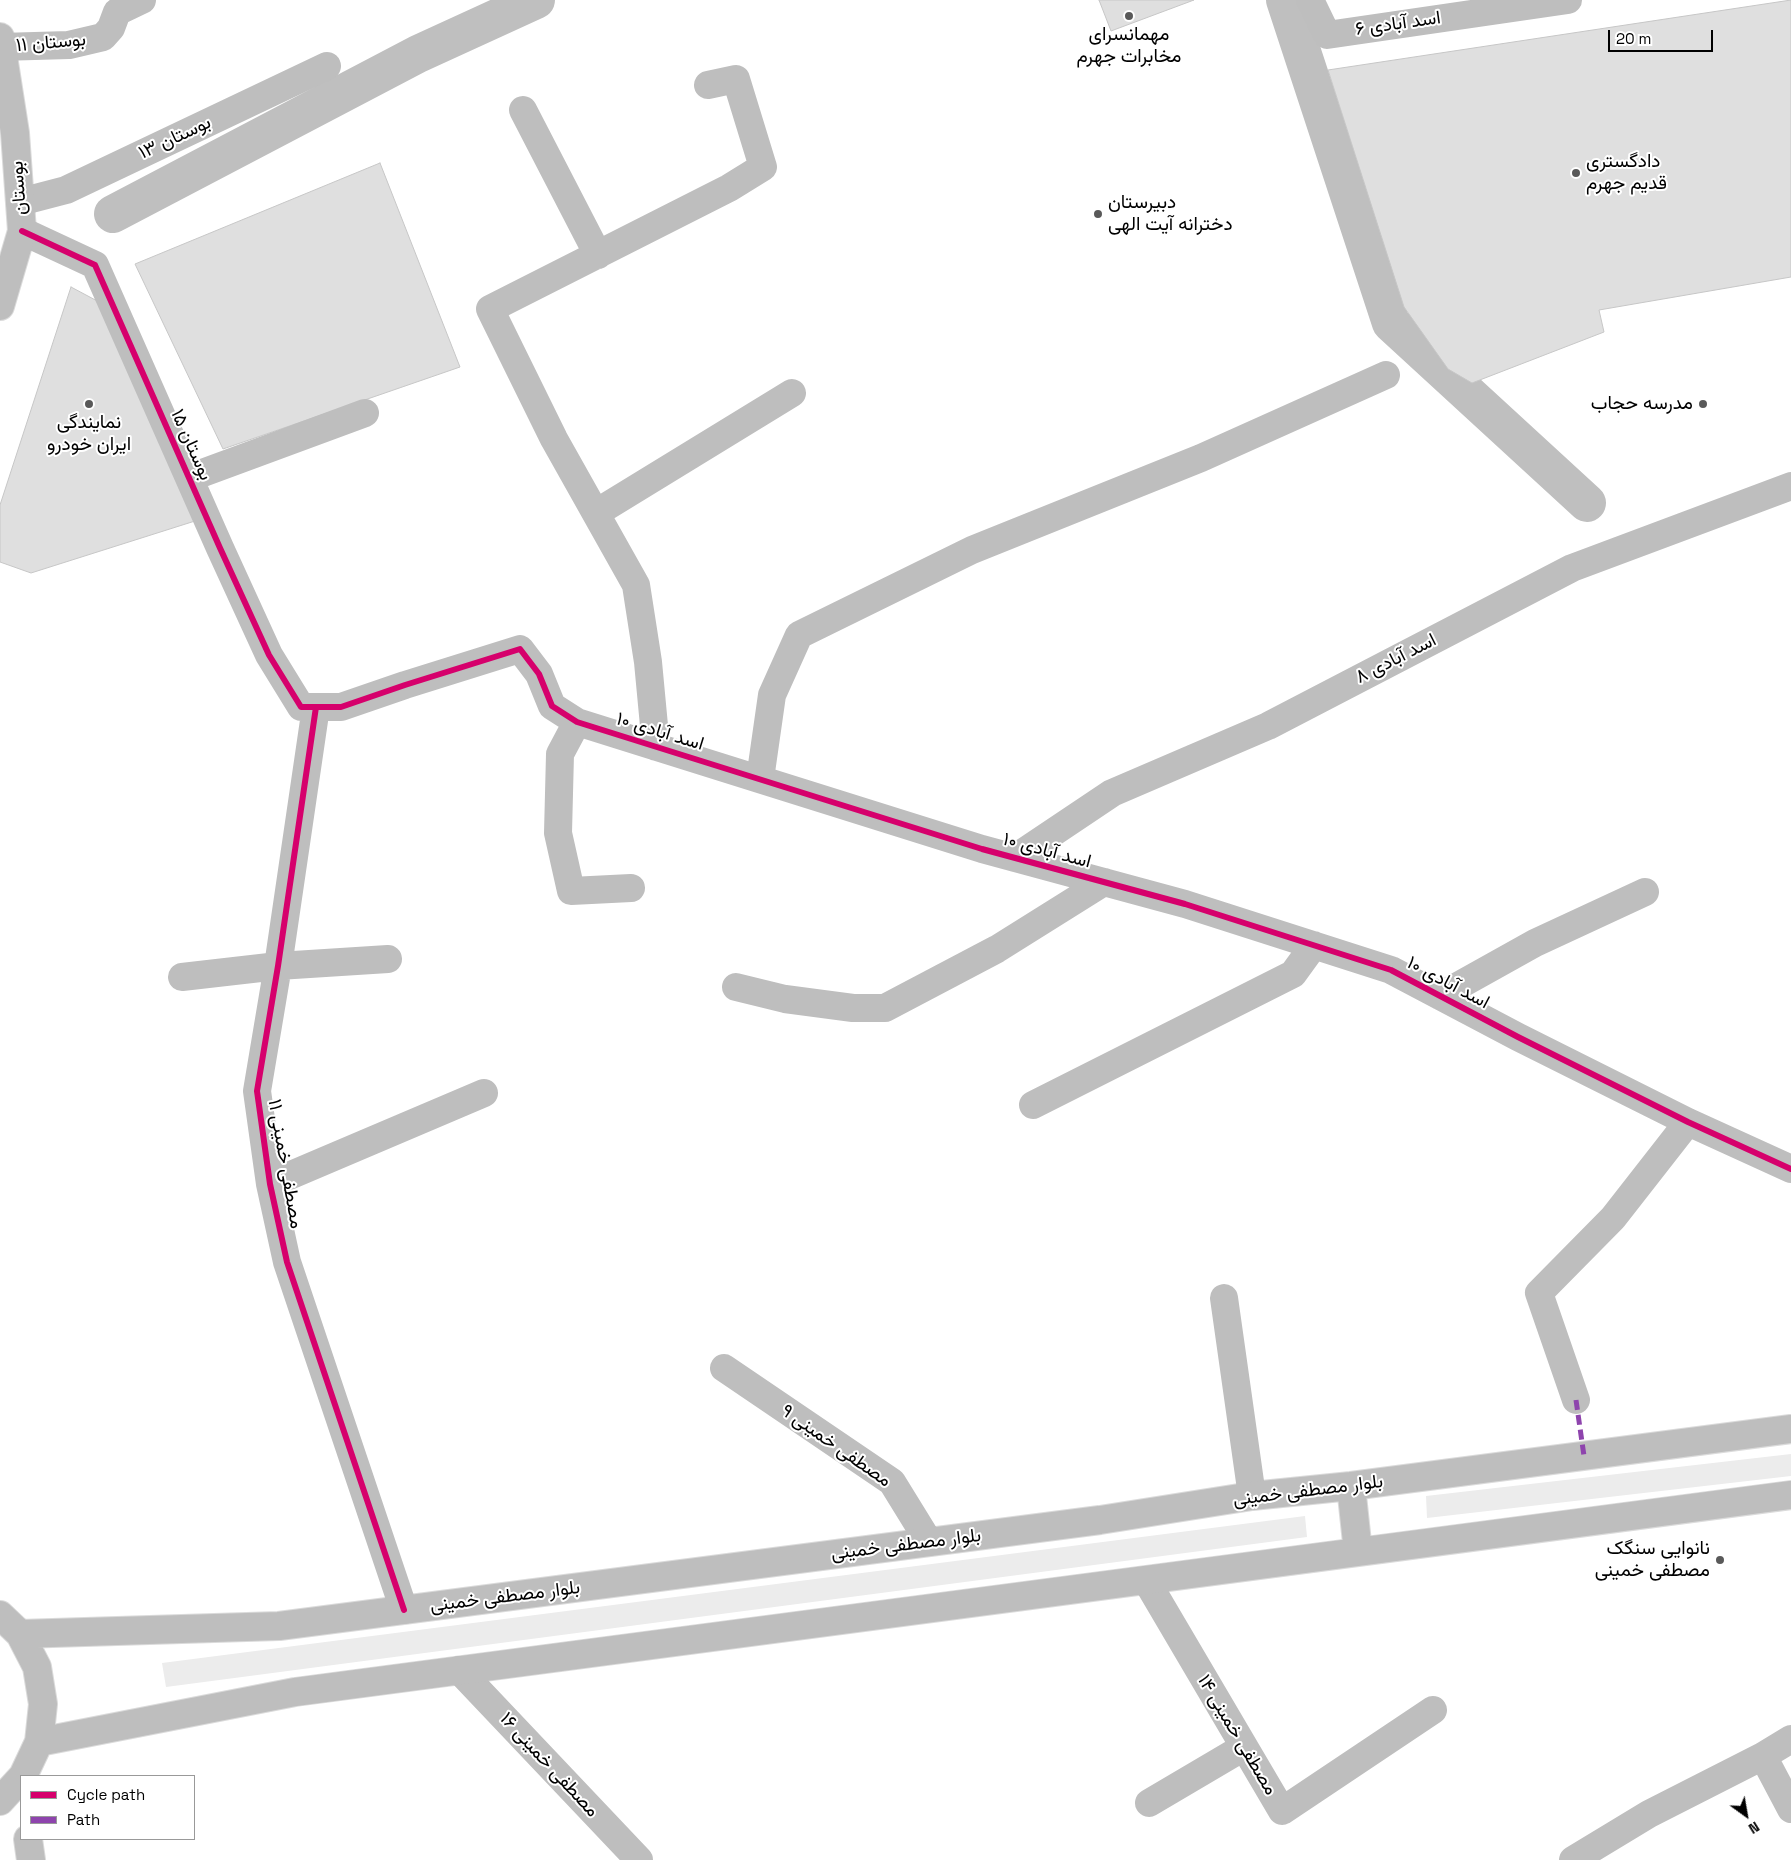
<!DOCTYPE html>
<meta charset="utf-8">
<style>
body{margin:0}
#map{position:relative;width:1791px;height:1860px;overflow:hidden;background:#fff;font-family:"Space Grotesk",sans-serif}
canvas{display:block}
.legend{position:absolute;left:20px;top:1775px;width:175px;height:65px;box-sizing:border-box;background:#fff;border:1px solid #999;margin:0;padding:6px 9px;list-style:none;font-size:15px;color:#000}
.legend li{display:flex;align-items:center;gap:10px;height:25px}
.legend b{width:25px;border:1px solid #999}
.north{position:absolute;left:1721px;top:1790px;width:50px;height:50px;-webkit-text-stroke:4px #fff;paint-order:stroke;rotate:148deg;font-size:14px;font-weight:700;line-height:20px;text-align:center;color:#000}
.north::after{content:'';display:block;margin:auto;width:18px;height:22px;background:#000;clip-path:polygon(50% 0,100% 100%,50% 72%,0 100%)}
.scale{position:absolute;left:1608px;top:30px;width:105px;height:22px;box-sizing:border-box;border:2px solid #000;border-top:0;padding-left:6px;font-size:15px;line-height:18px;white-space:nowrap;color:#000;-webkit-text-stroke:4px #fff;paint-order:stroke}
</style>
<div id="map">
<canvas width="1791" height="1860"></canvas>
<ul class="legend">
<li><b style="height:6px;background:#d6006c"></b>Cycle path</li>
<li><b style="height:6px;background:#8e44ad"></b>Path</li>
</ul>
<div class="north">N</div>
<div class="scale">20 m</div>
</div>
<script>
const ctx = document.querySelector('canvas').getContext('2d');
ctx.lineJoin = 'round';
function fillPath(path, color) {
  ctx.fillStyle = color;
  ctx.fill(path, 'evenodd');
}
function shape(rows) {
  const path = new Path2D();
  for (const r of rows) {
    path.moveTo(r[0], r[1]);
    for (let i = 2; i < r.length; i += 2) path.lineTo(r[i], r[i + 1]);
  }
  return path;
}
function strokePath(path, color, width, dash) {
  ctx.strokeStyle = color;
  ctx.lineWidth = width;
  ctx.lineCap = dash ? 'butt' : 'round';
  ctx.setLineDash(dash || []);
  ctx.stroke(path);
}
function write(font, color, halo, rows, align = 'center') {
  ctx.font = font + ' "Space Grotesk",Vazirmatn,sans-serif';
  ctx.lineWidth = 4;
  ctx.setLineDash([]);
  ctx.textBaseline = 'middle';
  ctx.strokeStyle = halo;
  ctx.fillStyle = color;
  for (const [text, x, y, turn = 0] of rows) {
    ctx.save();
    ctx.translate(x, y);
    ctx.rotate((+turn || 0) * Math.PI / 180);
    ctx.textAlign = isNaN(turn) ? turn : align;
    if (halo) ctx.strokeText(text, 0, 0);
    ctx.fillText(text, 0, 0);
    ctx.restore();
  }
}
fillPath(shape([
 [1791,1454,1791,1476,1427,1518,1426,1496],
 [1305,1516,1307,1537,166,1687,162,1663]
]), '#ececec');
strokePath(shape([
 [1285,0,1391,323,1587,503],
 [113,214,418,54,536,0]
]), '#bfbfbf', 38);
const building = shape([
 [1099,0,1194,0,1111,31,1099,0],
 [1791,0,1791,277,1599,310,1604,332,1472,383,1448,369,1404,307,1328,70,1791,0],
 [380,163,460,367,223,449,135,264,380,163],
 [71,287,101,303,195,521,31,573,0,562,0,505,71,287]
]);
fillPath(building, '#dfdfdf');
strokePath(building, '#c7c7c7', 1);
const major = shape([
 [0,37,15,133,22,231,0,306],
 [1351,1486,1358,1552],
 [0,1615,20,1634,37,1667,43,1704,39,1742,23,1776],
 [20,1634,279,1626,1100,1520,1252,1496,1351,1486,1791,1429],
 [39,1742,295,1692,1791,1495],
 [0,1801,21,1778],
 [28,1839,31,1860]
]);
strokePath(major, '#dbdbdb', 30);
strokePath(shape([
 [1310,0,1327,35,1568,0],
 [0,47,69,45,103,37,111,28,117,12,142,0],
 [523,110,598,255],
 [20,202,66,190,327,66],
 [22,231,95,265,220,548,269,655,301,707,341,707,405,685,520,649,539,674,552,706,577,722,982,849,1185,904,1391,970,1518,1037,1688,1122,1791,1169],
 [189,478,365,413],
 [596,513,792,393],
 [316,707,278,966,257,1091,270,1184,287,1262,404,1610],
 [577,722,560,754,558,833,571,891,631,888],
 [656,747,648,662,636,585,554,439,490,309,729,188,763,167,736,79,708,85],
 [760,779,772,695,799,635,972,550,1201,458,1386,375],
 [1015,858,1112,793,1268,726,1572,568,1791,486],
 [182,977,278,966,388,959],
 [736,987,785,999,853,1008,885,1008,997,949,1104,882],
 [1440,996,1535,943,1645,892],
 [1033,1105,1293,974,1314,945],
 [270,1184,484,1093],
 [1224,1298,1252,1496],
 [724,1368,892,1482,929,1542],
 [1576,1400,1539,1293,1613,1218,1688,1122],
 [1146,1580,1282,1811,1433,1710],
 [459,1670,639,1860],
 [1763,1756,1791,1809],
 [1149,1803,1244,1747],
 [1573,1860,1649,1814,1763,1756,1791,1739]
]), '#bebebe', 28);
strokePath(major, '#bebebe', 28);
strokePath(shape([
 [1576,1400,1584,1456]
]), '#8e44ad', 5, [10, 5]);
strokePath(shape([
 [22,231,95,265,220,548,269,655,301,707,341,707,405,685,520,649,539,674,552,706,577,722,982,849,1185,904,1391,970,1518,1037,1688,1122,1791,1169],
 [316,707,278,966,257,1091,270,1184,287,1262,404,1610]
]), '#d6006c', 6);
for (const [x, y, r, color] of [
 [1129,16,5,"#595959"],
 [1576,173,5,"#595959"],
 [1098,214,5,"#595959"],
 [89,404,5,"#595959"],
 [1703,404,5,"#595959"],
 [1720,1560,5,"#595959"]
]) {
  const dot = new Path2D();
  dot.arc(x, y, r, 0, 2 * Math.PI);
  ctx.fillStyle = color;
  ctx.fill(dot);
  strokePath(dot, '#fff', 2);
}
write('19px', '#000', '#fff', [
 ["اسد آبادی ۶",1398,24,-8],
 ["بوستان ۱۱",51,43,-5],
 ["بوستان ۱۳",175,138,-25],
 ["بوستان",19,188,-94],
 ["بوستان ۱۵",191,445,66],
 ["اسد آبادی ۸",1396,659,-27],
 ["اسد آبادی ۱۰",660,732,17],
 ["اسد آبادی ۱۰",1047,851,15],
 ["اسد آبادی ۱۰",1448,983,28],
 ["مصطفی خمینی ۱۱",285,1164,80],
 ["مصطفی خمینی ۹",836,1446,35],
 ["بلوار مصطفی خمینی",1308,1491,-7],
 ["بلوار مصطفی خمینی",906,1545,-7],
 ["بلوار مصطفی خمینی",505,1597,-7],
 ["مصطفی خمینی ۱۴",1237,1735,59],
 ["مصطفی خمینی ۱۶",549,1765,47]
]);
write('19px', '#000', '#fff', [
 ["مهمانسرای",1129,35],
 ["مخابرات جهرم",1129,57],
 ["دادگستری",1586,162,"left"],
 ["قدیم جهرم",1586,184,"left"],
 ["دبیرستان",1108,203,"left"],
 ["دخترانه آیت الهی",1108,225,"left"],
 ["مدرسه حجاب",1693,404,"right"],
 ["نمایندگی",89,423],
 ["ایران خودرو",89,445],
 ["نانوایی سنگک",1710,1549,"right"],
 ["مصطفی خمینی",1710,1571,"right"]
]);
</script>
